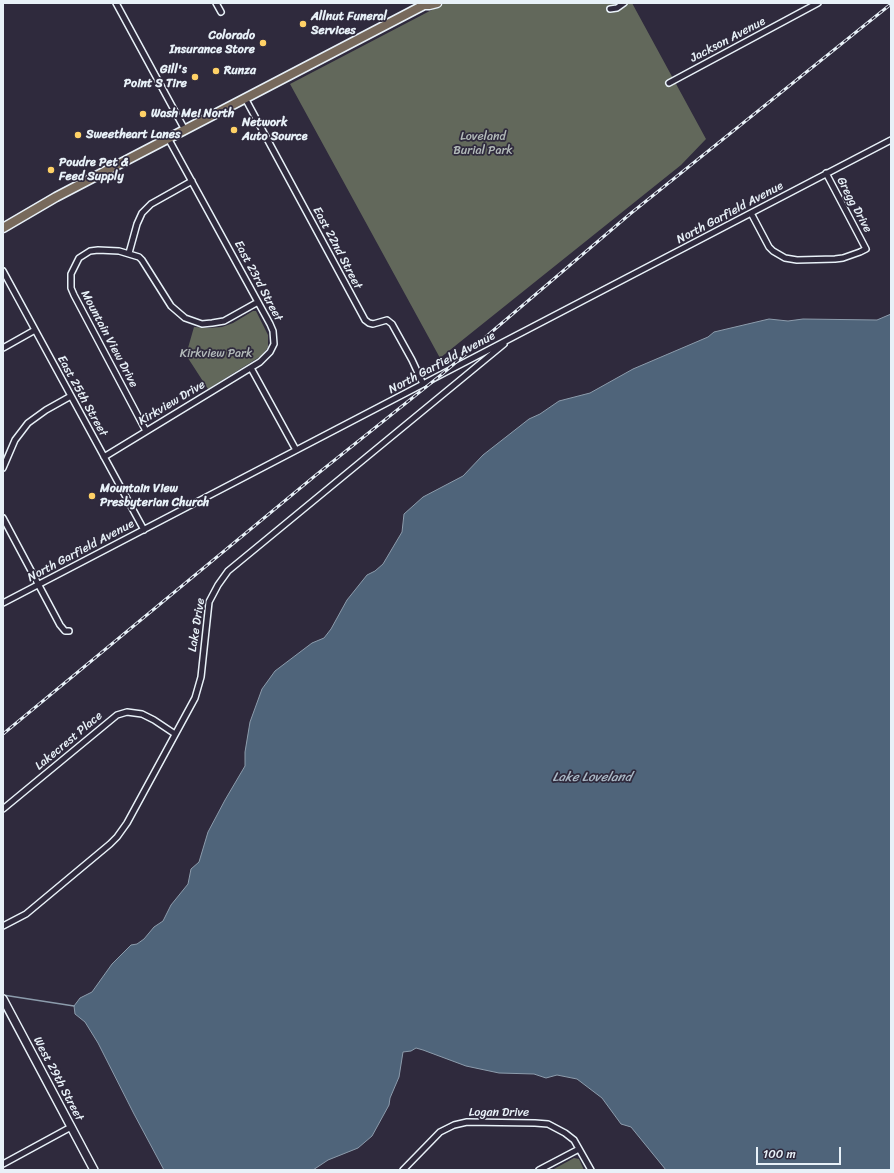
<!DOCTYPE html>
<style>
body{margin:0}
#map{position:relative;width:894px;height:1173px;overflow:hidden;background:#2f2a3d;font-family:Sriracha,sans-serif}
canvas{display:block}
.frame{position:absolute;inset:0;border:4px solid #e8f1f8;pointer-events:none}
.scale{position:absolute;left:756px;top:1147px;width:85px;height:18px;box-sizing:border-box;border:2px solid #e8f1f8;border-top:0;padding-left:5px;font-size:12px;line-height:14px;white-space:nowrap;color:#e8f1f8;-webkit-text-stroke:3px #2f2a3d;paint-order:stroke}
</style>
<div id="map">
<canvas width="894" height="1173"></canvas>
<div class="frame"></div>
<div class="scale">100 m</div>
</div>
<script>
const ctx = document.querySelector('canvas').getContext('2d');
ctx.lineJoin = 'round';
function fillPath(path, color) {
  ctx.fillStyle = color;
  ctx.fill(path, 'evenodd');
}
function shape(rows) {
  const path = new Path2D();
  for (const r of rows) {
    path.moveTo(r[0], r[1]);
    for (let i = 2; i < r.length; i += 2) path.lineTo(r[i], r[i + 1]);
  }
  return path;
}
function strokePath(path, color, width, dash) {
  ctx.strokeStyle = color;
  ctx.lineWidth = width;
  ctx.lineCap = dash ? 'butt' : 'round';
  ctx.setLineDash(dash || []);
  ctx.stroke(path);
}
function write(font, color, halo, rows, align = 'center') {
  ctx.font = font + ' Sriracha,sans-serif';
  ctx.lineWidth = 3.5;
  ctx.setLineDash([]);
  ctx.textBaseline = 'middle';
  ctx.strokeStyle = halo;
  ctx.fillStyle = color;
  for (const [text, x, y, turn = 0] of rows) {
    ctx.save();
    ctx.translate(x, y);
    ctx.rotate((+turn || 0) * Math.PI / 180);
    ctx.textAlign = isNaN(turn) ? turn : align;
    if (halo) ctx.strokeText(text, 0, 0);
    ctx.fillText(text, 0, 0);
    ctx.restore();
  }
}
fillPath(shape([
 [445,3,632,3,706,139,681,165,440,358,290,84],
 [253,311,256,311,268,335,268,347,266,350,261,356,208,389,186,355,194,327,208,328,222,327,233,323],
 [574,1158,579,1159,584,1170,552,1170]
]), '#62685b');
const water = shape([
 [891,314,891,1170,666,1170,631,1127,621,1124,602,1098,577,1079,557,1075,546,1078,534,1074,499,1073,466,1066,423,1050,416,1048,411,1051,403,1052,399,1077,390,1098,389,1105,372,1136,358,1148,328,1160,313,1170,164,1170,134,1114,98,1043,85,1022,75,1014,74,1006,80,998,92,992,112,964,131,945,137,944,144,939,154,927,163,921,171,905,188,884,191,869,199,862,208,832,225,800,245,766,245,752,250,722,262,689,275,671,312,643,324,638,331,629,347,600,367,575,375,571,383,564,402,532,404,514,423,497,463,476,483,455,529,419,540,414,559,401,590,393,633,369,708,337,714,332,769,319,788,321,803,319,877,320,891,314]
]);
fillPath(water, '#4f647a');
strokePath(water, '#8c9cac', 1);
strokePath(shape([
 [3,995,74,1006]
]), '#8c9cac', 1.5);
const minor = shape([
 [116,3,185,130],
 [216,3,221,12],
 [610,9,617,8,624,3],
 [669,83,818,3],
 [245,98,365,320,369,323,373,324,387,320,392,324,412,360,423,384],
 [751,213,769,247,773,251,785,258,797,260,835,259,843,258,860,252,866,249,826,173],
 [129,253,137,224,142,213,151,204,192,181],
 [3,271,144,530],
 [3,348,35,330],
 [251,368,296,450],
 [146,431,74,295,71,288,71,274,79,258,90,251,98,250,119,251,139,257,142,260,171,306,185,318,202,324,212,323,224,321,258,302],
 [104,457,260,362,270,352,274,344,273,331,270,324,168,138],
 [3,468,15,440,28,423,46,410,71,396],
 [3,518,60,625,65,631,69,631],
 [3,603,891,140],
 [3,809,117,715,127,712,142,714,154,720,175,734],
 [3,926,26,914,110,844,117,837,127,823,195,698,201,677,209,602,218,585,228,571,504,344],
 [3,1164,71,1127],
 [403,1170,440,1132,454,1125,467,1122,535,1123,548,1124,565,1133,574,1140,591,1170],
 [539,1170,579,1149]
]);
const secondary = shape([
 [3,999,94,1170]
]);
const trunk = shape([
 [424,5,429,5,437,3],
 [3,228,56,197,424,5,424,3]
]);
strokePath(minor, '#e8f1f8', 8);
strokePath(secondary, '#e8f1f8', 10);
strokePath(trunk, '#e8f1f8', 11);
strokePath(minor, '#2f2a3d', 5);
strokePath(secondary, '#2f2a3d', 7);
strokePath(trunk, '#77695c', 8);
const rail = shape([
 [3,734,316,475,441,375,630,214,891,4]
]);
strokePath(rail, '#e8f1f8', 3);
strokePath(rail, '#2f2a3d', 1.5, [4.5]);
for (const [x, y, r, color] of [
 [303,24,4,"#ffd166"],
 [263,43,4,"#ffd166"],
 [216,71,4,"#ffd166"],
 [195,77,4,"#ffd166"],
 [143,114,4,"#ffd166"],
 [234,130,4,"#ffd166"],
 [78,135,4,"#ffd166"],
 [51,170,4,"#ffd166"],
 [92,496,4,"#ffd166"]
]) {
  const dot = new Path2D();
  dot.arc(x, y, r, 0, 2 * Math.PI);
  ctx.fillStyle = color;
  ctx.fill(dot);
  strokePath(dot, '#2f2a3d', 1.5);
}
write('bold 12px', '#e8f1f8', '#2f2a3d', [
 ["Allnut Funeral",311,17],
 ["Services",311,31],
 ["Colorado",255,36,"right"],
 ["Insurance Store",255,50,"right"],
 ["Gill's",187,70,"right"],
 ["Point S Tire",187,84,"right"],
 ["Runza",224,71],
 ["Wash Me! North",151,114],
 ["Network",242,123],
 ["Auto Source",242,137],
 ["Sweetheart Lanes",86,135],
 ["Poudre Pet &",59,163],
 ["Feed Supply",59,177],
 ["Mountain View",100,489],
 ["Presbyterian Church",100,503]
], 'left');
write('12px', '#e8f1f8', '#2f2a3d', [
 ["Jackson Avenue",728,40,-28],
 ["Gregg Drive",854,205,62],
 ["North Garfield Avenue",730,213,-28],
 ["East 22nd Street",337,248,62],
 ["East 23rd Street",258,281,62],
 ["Mountain View Drive",109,339,62],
 ["North Garfield Avenue",442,363,-28],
 ["East 25th Street",82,396,61],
 ["Kirkview Drive",172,403,-31],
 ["North Garfield Avenue",81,551,-28],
 ["Lake Drive",197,625,-81],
 ["Lakecrest Place",69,741,-40],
 ["West 29th Street",58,1079,62],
 ["Logan Drive",499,1113]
]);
write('12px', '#b2bab9', '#2f2a3d', [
 ["Loveland",483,137],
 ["Burial Park",483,151],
 ["Kirkview Park",216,354]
]);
write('italic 13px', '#abb9c6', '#2f2a3d', [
 ["Lake Loveland",592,778]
]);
</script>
